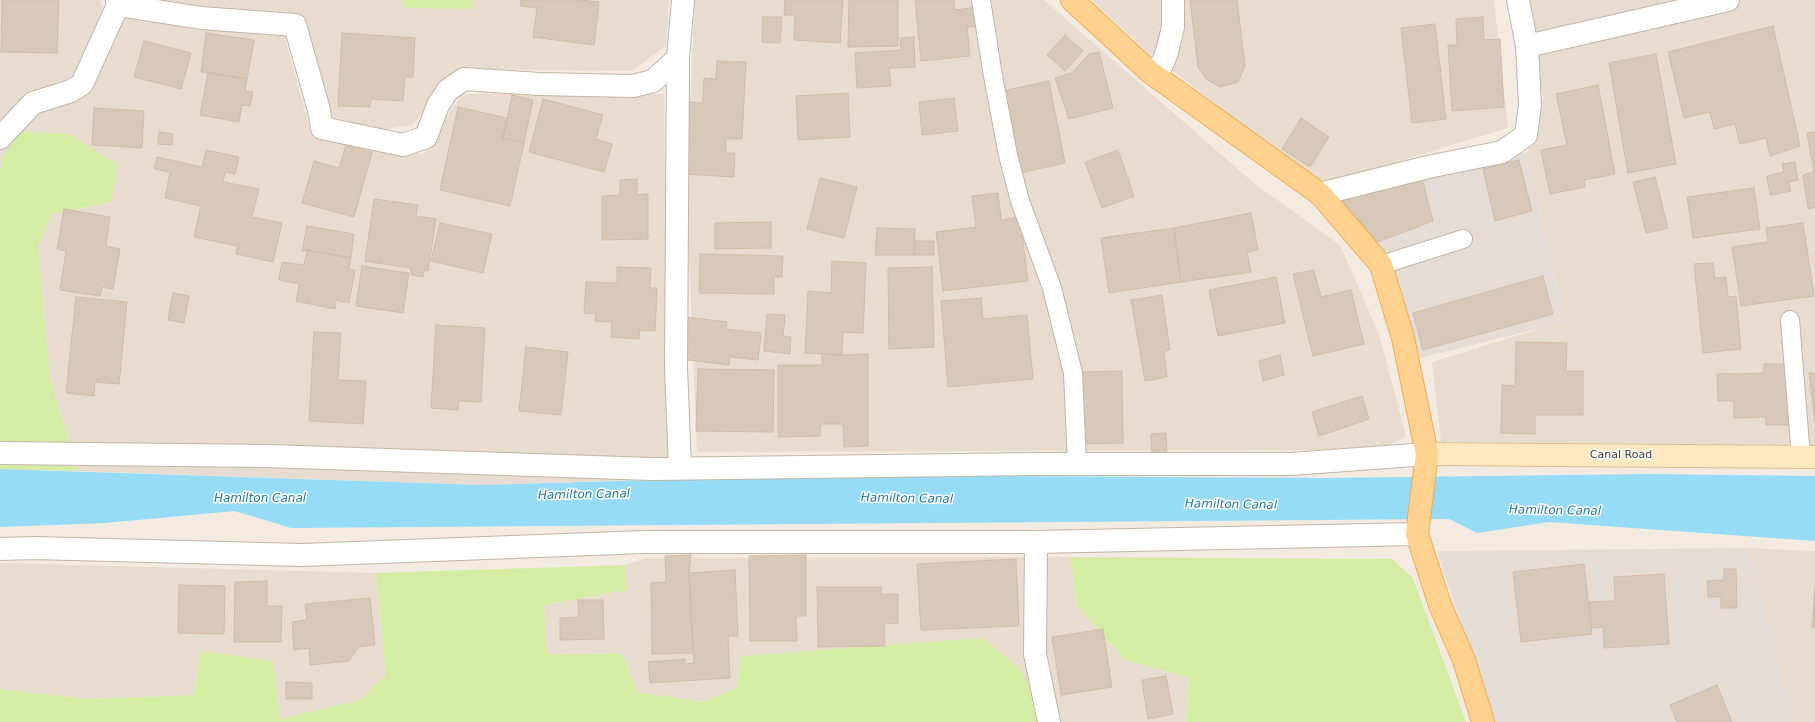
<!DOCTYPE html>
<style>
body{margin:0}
canvas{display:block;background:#f3ebe1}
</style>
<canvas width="1815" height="722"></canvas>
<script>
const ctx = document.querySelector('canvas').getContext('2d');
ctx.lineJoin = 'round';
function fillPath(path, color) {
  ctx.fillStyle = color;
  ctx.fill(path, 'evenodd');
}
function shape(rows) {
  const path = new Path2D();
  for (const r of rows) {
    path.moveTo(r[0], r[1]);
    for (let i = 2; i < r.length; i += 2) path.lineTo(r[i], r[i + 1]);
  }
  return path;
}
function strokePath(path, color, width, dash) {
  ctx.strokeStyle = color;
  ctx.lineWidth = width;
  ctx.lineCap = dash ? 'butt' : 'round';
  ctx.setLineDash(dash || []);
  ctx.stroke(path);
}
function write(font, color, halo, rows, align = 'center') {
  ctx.font = font + ' "DejaVu Sans",sans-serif';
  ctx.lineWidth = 3;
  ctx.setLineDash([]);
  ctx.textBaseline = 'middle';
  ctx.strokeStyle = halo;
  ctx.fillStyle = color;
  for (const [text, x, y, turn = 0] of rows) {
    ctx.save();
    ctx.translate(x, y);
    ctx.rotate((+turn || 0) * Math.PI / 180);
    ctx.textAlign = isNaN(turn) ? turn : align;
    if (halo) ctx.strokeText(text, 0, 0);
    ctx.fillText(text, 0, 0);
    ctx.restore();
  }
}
fillPath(shape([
 [0,0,100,0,102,7,284,34,311,133,423,154,462,94,664,94,668,438,667,479,481,485,78,471,50,378,38,246,52,214,111,202,0,170],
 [146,0,402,0,405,8,473,9,472,0,669,0,666,46,632,71,458,69,412,125,380,130,330,116,299,17],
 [695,0,1044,0,1255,184,1340,245,1379,334,1406,436,1380,450,697,452,686,184],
 [1091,0,1494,0,1508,128,1321,185,1149,53],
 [1526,0,1815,0,1815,445,1441,442,1432,362,1565,321,1528,152,1543,98],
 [1750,548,1815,551,1815,722,1795,722],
 [1070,557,1077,606,1125,660,1189,678,1186,722,1052,722,737,688,703,702,637,692,622,653,547,654,544,605,627,590,625,565,646,558],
 [0,563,376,573,386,675,360,700,280,719,201,652,194,695,90,699,0,689]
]), '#e7dccf');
fillPath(shape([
 [1528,152,1565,322,1420,358,1381,252,1334,197],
 [1750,548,1795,722,1493,722,1437,551]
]), '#e4ddd7');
fillPath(shape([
 [402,0,472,0,473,9,405,8],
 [20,131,70,134,118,165,111,202,52,214,38,246,50,378,78,471,0,469,0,170,3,157],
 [1070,557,1392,559,1413,578,1466,722,1186,722,1189,678,1125,660,1077,606],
 [625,565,627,590,544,605,547,654,622,653,637,692,703,702,737,688,741,656,983,638,1018,667,1052,722,0,722,0,689,90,699,194,695,201,651,273,661,280,719,360,700,386,675,376,573]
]), '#d5eca5');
fillPath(shape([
 [0,469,481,485,828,475,1323,478,1649,474,1815,476,1815,541,1549,522,1477,533,1449,519,291,528,235,511,105,523,0,527]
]), '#96dcf7');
const building = shape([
 [2,0,59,0,57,53,1,52,2,0],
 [521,0,580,0,599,2,594,45,533,37,537,8,520,6,521,0],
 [785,0,843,0,840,43,794,40,795,15,784,15,785,0],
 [849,0,898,0,898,46,848,47,849,0],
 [915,0,954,0,955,10,979,7,982,26,967,27,970,56,921,61,915,0],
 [1190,0,1237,0,1245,66,1238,82,1220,87,1206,79,1198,67,1190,0],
 [763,17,782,17,780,43,762,42,763,17],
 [1483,17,1484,40,1500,39,1504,107,1452,111,1448,45,1457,45,1456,19,1483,17],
 [1435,24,1446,119,1412,123,1401,28,1435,24],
 [1773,26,1800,146,1770,156,1766,138,1740,144,1735,124,1714,129,1710,112,1684,118,1668,52,1773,26],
 [206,33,254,40,247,79,201,72,206,33],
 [342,33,415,38,413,77,405,77,403,101,371,99,370,107,338,106,342,33],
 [1065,35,1083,51,1065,71,1047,55,1065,35],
 [914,37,915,67,889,68,891,86,857,88,855,53,901,50,900,38,914,37],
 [144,41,191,53,181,89,134,77,144,41],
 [1099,52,1113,108,1069,119,1055,78,1072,73,1089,54,1099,52],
 [1656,54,1676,164,1628,173,1609,63,1656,54],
 [717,61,746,62,742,139,726,139,726,153,735,153,734,177,684,174,687,102,703,103,704,78,716,79,717,61],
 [208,72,247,79,245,91,253,92,250,106,242,105,239,122,200,115,208,72],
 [1049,81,1065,163,1019,173,1002,91,1049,81],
 [1598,85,1615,174,1584,180,1585,187,1550,194,1541,150,1567,145,1556,94,1598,85],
 [848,93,850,137,798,140,796,96,848,93],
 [512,95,533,100,524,143,503,138,512,95],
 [954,98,958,131,922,135,919,102,954,98],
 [543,99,603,115,596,139,612,144,604,172,529,152,543,99],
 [458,107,507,118,503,138,524,143,510,206,440,190,458,107],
 [94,108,144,111,142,148,92,145,94,108],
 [1301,118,1329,137,1310,167,1282,149,1301,118],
 [159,132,173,134,172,145,158,144,159,132],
 [1815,132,1815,171,1814,172,1807,133,1815,132],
 [346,145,372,153,354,217,302,203,314,161,339,168,346,145],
 [206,150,239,157,235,174,225,172,223,182,259,189,252,217,282,223,273,262,236,254,237,246,194,237,201,206,165,198,170,172,154,169,157,157,202,167,206,150],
 [1118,150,1134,196,1102,208,1085,162,1118,150],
 [1519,160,1532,211,1495,221,1483,169,1519,160],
 [1795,162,1798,180,1789,182,1791,191,1770,195,1767,176,1784,172,1782,164,1795,162],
 [1815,171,1815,207,1808,209,1803,175,1815,171],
 [1655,177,1668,228,1646,233,1633,182,1655,177],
 [820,178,857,187,844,238,807,229,820,178],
 [1422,178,1433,221,1377,242,1342,200,1422,178],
 [637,179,637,195,648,194,648,239,602,240,602,196,620,195,620,180,637,179],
 [1754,188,1760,229,1693,238,1687,197,1754,188],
 [998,193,1001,220,1020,217,1028,281,943,291,936,232,976,227,972,196,998,193],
 [374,199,418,205,416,216,436,219,428,271,424,270,423,277,412,275,410,268,365,261,374,199],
 [64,209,110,217,106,246,120,249,113,289,102,287,100,296,60,290,66,251,57,249,64,209],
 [1251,213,1258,250,1247,252,1251,272,1181,282,1174,228,1251,213],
 [771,222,771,248,715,249,715,223,771,222],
 [440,223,492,234,483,273,431,261,440,223],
 [1803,223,1814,296,1741,306,1732,247,1768,242,1766,228,1803,223],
 [307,226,354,234,351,258,307,250,302,251,307,226],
 [877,228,915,229,914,255,875,255,877,228],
 [1174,228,1181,282,1109,293,1101,238,1174,228],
 [915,241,934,241,934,255,914,255,915,241],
 [307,250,351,258,349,269,355,270,349,303,336,300,335,309,296,301,299,284,279,280,282,262,304,265,307,250],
 [700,254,783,256,782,277,774,277,774,294,699,293,700,254],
 [832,261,866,263,863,333,843,332,842,355,805,353,808,291,831,293,832,261],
 [1713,263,1715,278,1726,277,1728,297,1736,296,1741,349,1703,353,1694,264,1713,263],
 [362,266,409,273,403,313,356,306,362,266],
 [617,267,651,268,650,288,657,288,655,331,640,330,639,339,611,337,612,322,595,321,596,314,584,313,586,282,617,283,617,267],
 [932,267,934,347,889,349,888,268,932,267],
 [1314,270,1321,297,1351,290,1364,344,1313,356,1293,274,1314,270],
 [1543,276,1553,314,1423,350,1413,313,1543,276],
 [1276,277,1285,323,1218,336,1209,290,1276,277],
 [173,293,189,296,184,323,168,320,173,293],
 [1162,295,1170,350,1164,351,1167,377,1145,381,1131,300,1162,295],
 [76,297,127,302,119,384,95,382,94,396,66,393,76,297],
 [981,298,983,319,1027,315,1033,379,948,387,941,301,981,298],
 [767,314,785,315,783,336,791,337,790,354,764,351,767,314],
 [686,317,727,322,726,329,761,333,758,360,730,357,729,365,680,359,686,317],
 [436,325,485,328,481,402,459,401,458,410,431,408,436,325],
 [314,332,341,333,338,380,366,381,363,424,309,421,314,332],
 [1516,342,1567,343,1566,371,1583,371,1583,415,1535,415,1535,434,1501,433,1502,385,1515,386,1516,342],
 [526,347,568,352,561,415,519,411,526,347],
 [822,354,842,355,868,354,868,446,844,447,843,424,821,424,820,436,778,437,778,365,822,365,822,354],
 [1280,355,1284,375,1263,381,1259,361,1280,355],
 [1764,364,1787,364,1788,425,1766,425,1766,417,1734,418,1734,401,1718,401,1717,374,1764,373,1764,364],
 [698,369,774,370,773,432,696,431,698,369],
 [1122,371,1123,443,1079,444,1078,372,1122,371],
 [1809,373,1815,373,1815,422,1809,373],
 [1362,396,1369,419,1319,436,1312,412,1362,396],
 [1166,433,1167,455,1152,455,1151,434,1166,433],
 [691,555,689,573,693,653,652,654,651,583,666,582,665,556,691,555],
 [806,555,806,616,796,616,797,641,750,641,749,556,806,555],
 [1016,559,1019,626,921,630,917,564,1016,559],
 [1584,564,1592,634,1521,642,1513,572,1584,564],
 [1724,569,1736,569,1737,608,1721,608,1721,597,1708,597,1707,581,1724,580,1724,569],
 [735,570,738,636,728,636,730,678,650,683,648,662,685,659,685,664,694,663,689,573,735,570],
 [1664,574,1669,644,1604,648,1603,627,1591,628,1589,602,1615,601,1614,577,1664,574],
 [267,581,267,606,282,606,281,642,234,642,235,582,267,581],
 [179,585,225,586,224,634,178,633,179,585],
 [817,587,881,587,881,594,898,594,898,623,884,624,885,646,818,647,817,587],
 [1815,588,1815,627,1812,627,1815,588],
 [370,598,375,645,358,647,349,661,310,665,309,648,294,650,292,622,307,620,305,604,370,598],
 [578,600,603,600,604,639,560,640,560,618,579,617,578,600],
 [1103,629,1112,687,1061,695,1052,637,1103,629],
 [1166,676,1173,714,1148,719,1142,680,1166,676],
 [286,682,312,683,312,699,286,699,286,682],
 [1717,685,1732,722,1677,722,1670,705,1717,685]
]);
fillPath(building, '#d8c8b9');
strokePath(building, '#d1bca8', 1);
const lane = shape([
 [981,0,993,76,1008,155,1020,201,1052,288,1073,373,1077,464],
 [1381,265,1463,239],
 [1790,320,1801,457]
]);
const street = shape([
 [117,0,118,5,201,18,295,25,319,110,322,128,403,145,426,137,438,105,448,90,464,79,539,84,633,86,653,81,678,58,683,0],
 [1527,46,1728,0],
 [678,58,676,367,680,468],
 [1150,72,1162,65,1167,52,1173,27,1173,0],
 [0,138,33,103,71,91,82,84,118,5],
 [1320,194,1428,167,1502,152,1526,135,1530,105,1527,46,1518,0],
 [0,453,268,456,652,469,1035,464,1291,464,1427,454],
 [1036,542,1035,654,1049,722],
 [0,549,34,548,302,555,644,542,1036,542,1417,534]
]);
const secondary = shape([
 [1427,454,1815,457]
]);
const primary = shape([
 [1072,0,1150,72,1320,194,1381,265,1403,338,1427,454,1417,534,1440,605,1464,660,1483,722]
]);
strokePath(lane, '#c1b5a6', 20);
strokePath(street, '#c1b5a6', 24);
strokePath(secondary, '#dbbd8d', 24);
strokePath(primary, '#f0ad52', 24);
strokePath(lane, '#fff', 18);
strokePath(street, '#fff', 22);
strokePath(secondary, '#ffe8bf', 22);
strokePath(primary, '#ffd18e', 22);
write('11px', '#443b32', '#fff', [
 ["Canal Road",1621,455]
]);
write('italic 12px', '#1f7aa1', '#fff', [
 ["Hamilton Canal",584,495,-1],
 ["Hamilton Canal",260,499],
 ["Hamilton Canal",907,499,1],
 ["Hamilton Canal",1231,505,1],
 ["Hamilton Canal",1555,511,1]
]);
</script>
